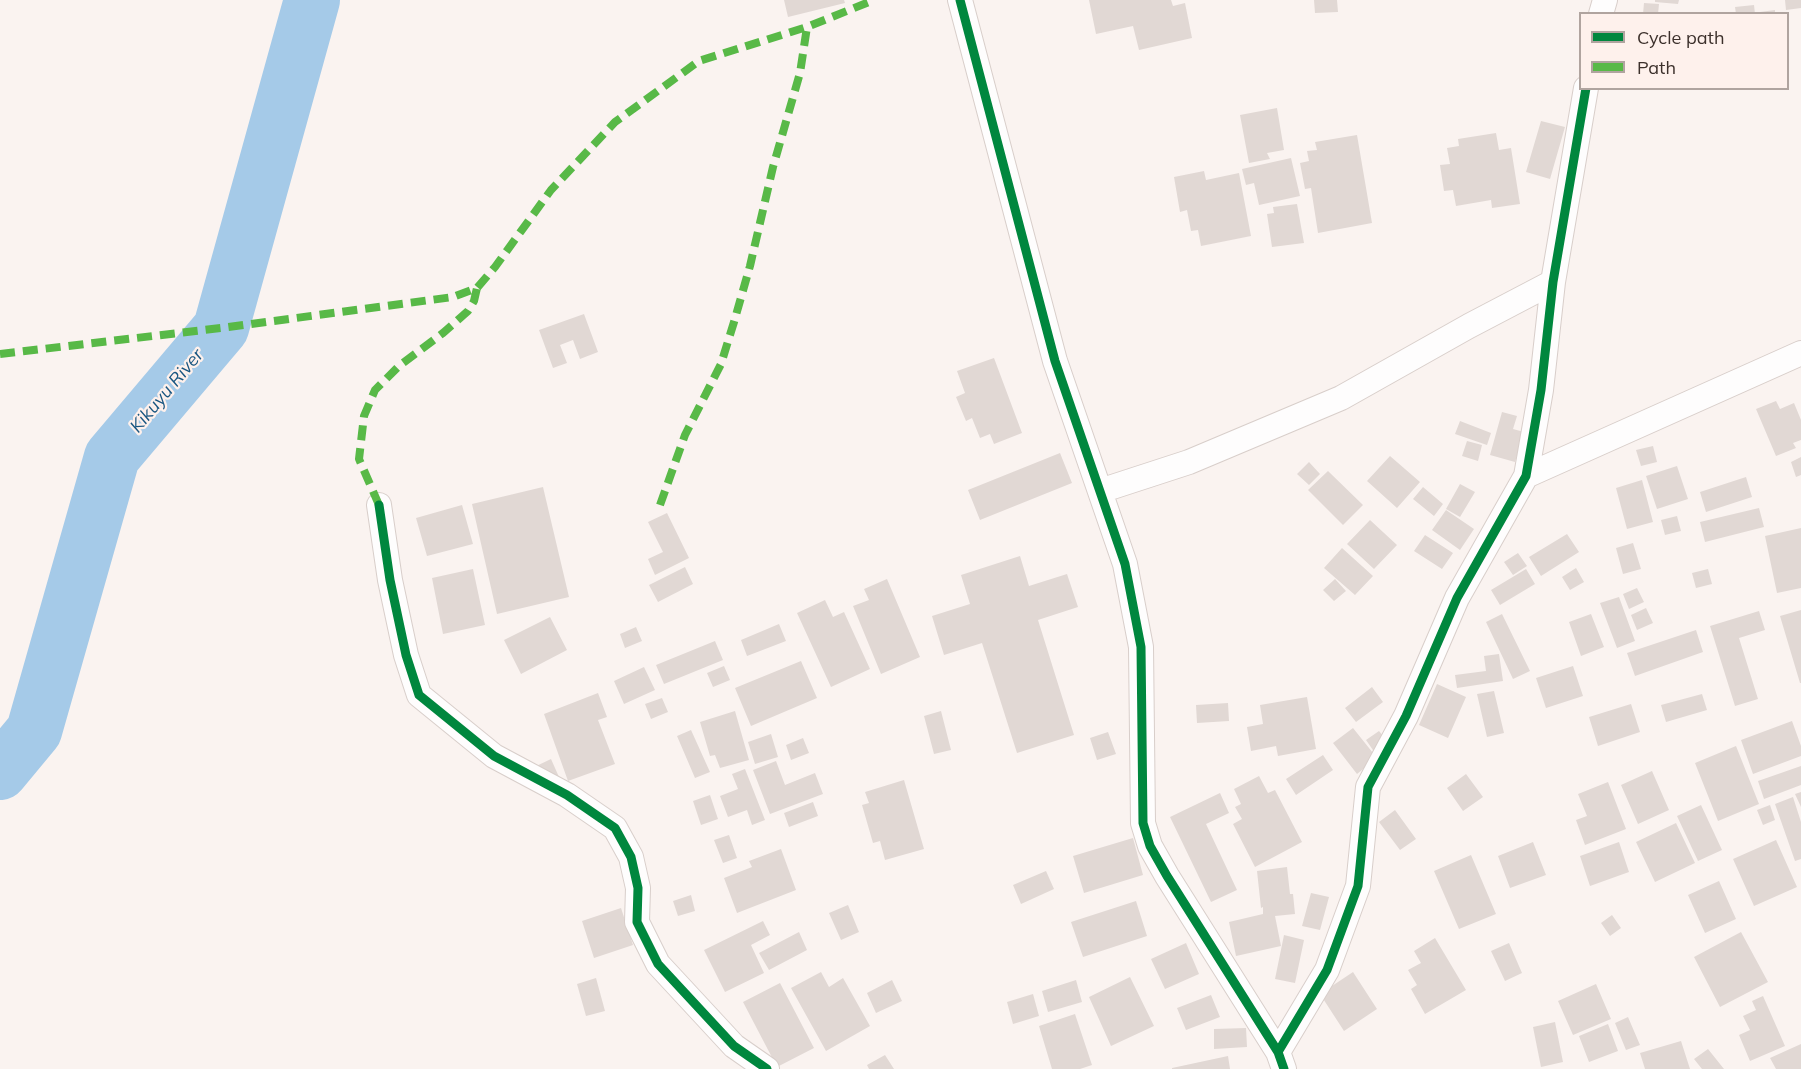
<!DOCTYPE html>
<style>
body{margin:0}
#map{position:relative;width:1801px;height:1069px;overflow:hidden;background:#faf3f0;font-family:Mulish,sans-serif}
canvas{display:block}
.legend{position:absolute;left:1579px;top:12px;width:210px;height:78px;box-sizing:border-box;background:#fef1ec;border:2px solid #b0a49f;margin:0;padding:8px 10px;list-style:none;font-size:18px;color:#3c302b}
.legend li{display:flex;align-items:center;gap:12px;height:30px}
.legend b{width:30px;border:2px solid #b0a49f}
</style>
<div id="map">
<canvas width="1801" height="1069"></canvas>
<ul class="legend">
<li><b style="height:8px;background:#00873e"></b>Cycle path</li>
<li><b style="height:8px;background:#58b947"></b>Path</li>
</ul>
</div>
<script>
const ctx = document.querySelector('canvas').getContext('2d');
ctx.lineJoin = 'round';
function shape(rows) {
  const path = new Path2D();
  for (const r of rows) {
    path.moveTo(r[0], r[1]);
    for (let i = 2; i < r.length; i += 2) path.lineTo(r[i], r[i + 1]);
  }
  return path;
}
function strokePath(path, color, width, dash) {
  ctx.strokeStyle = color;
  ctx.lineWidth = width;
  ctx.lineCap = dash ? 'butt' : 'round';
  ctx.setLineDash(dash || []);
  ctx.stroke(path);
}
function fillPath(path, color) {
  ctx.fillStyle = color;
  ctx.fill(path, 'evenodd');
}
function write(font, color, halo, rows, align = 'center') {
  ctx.font = font + ' Mulish,sans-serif';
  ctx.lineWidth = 4.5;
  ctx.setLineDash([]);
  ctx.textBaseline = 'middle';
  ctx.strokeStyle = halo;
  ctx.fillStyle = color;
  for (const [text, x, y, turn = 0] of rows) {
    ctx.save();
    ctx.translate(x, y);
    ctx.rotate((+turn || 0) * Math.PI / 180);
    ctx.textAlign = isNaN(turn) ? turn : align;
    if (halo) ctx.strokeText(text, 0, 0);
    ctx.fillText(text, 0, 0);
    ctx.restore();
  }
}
strokePath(shape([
 [0,772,34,731,112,457,221,328,312,0]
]), '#a5cae8', 56);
fillPath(shape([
 [784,0,844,0,845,3,788,17],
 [1089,0,1171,0,1173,6,1185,3,1192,38,1139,50,1133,26,1096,34],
 [1314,0,1337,0,1338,12,1315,13],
 [1655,0,1679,0,1678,4,1655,2],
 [1785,0,1801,0,1801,8,1786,10],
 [1644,3,1659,4,1658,14,1643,14],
 [1754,5,1755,14,1736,14,1735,7],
 [1775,10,1775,14,1760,14,1760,12],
 [1277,108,1284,150,1267,153,1270,159,1249,163,1240,115],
 [1541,121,1565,127,1550,179,1526,172],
 [1496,133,1499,150,1511,148,1520,204,1492,208,1491,200,1456,206,1453,190,1444,191,1440,165,1450,164,1447,148,1459,146,1458,139],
 [1357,135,1372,223,1318,233,1311,188,1305,189,1300,163,1309,161,1307,151,1317,150,1315,142],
 [1291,158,1300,196,1259,205,1254,183,1246,185,1242,169],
 [1204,171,1206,180,1239,173,1251,236,1201,246,1198,230,1191,231,1187,210,1180,212,1174,177],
 [1297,204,1304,243,1272,247,1267,214,1274,213,1273,207],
 [584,314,598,352,580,359,573,340,560,345,567,363,553,368,539,330],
 [994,358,1022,433,994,444,990,434,980,438,972,418,966,421,956,397,965,393,957,371],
 [1776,401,1780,409,1794,403,1801,420,1801,440,1793,443,1796,448,1776,456,1756,409],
 [1502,412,1517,416,1513,429,1524,432,1515,462,1490,455],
 [1460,421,1491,433,1487,445,1455,434],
 [1467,441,1482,445,1478,461,1462,456],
 [1653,446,1657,462,1641,466,1636,450],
 [1060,453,1072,483,980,520,968,490],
 [1390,456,1420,482,1397,508,1367,481],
 [1801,457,1801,475,1796,477,1791,462],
 [1309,462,1320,474,1309,485,1297,474],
 [1677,466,1688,499,1657,509,1646,476],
 [1328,471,1363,505,1343,525,1308,490],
 [1746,477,1752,497,1706,512,1700,492],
 [1642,480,1653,522,1627,529,1616,488],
 [1460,484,1475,492,1460,517,1446,509],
 [543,487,569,597,497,614,472,504],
 [1423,487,1443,504,1434,516,1413,499],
 [462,505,473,544,427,556,416,518],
 [1759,508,1764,527,1705,542,1700,522],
 [1446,510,1474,529,1460,550,1432,530],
 [667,513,689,558,655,575,648,559,663,552,648,522],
 [1677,516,1681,531,1665,535,1661,520],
 [1370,520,1397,545,1374,569,1347,544],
 [1801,528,1801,588,1777,593,1765,536],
 [1567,534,1579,552,1541,576,1529,557],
 [1425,535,1453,553,1442,569,1414,551],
 [1633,543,1641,569,1623,574,1616,548],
 [1342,548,1373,576,1355,595,1324,568],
 [1518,553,1527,566,1513,575,1504,562],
 [1020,556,1029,586,1067,574,1078,607,1038,620,1074,735,1017,753,982,643,944,655,932,616,970,604,961,575],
 [685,567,693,584,658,602,649,585],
 [1576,568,1584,582,1570,590,1562,577],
 [473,569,485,625,443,634,432,578],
 [1526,569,1535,584,1500,605,1491,590],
 [1708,569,1712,584,1696,588,1692,573],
 [887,579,920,657,881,674,853,606,869,600,864,589],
 [1335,579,1346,591,1334,601,1323,590],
 [1637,588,1644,602,1629,609,1623,594],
 [1619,597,1635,641,1617,648,1600,603],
 [825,600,833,617,844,612,870,669,831,687,797,613],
 [1646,608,1653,623,1637,630,1631,615],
 [1801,610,1801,683,1800,683,1780,616],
 [1759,611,1765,630,1739,638,1758,699,1735,706,1710,626],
 [1502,614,1530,671,1513,679,1486,622],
 [1591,614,1604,647,1581,656,1569,622],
 [550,617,567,650,521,674,504,640],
 [779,624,786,641,747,656,741,640],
 [636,627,642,641,625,648,620,634],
 [1696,630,1703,652,1635,676,1627,653],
 [715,641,723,660,664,684,656,665],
 [1499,654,1503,681,1457,688,1455,675,1486,671,1484,656],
 [801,661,817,698,751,726,735,688],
 [724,666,730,680,713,687,707,673],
 [1573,666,1583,696,1546,708,1536,678],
 [644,667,655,690,624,704,614,681],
 [1437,684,1466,697,1448,738,1419,725],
 [1372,687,1383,702,1356,722,1345,708],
 [1494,691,1504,733,1487,737,1477,694],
 [598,693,607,717,598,720,615,764,568,781,544,714],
 [1702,694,1707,710,1666,722,1661,705],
 [1307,697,1316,749,1278,756,1276,746,1251,751,1247,727,1263,724,1260,705],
 [662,698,668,712,651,719,645,704],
 [1228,703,1229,721,1197,723,1196,705],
 [1631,704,1640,732,1598,746,1589,717],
 [735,711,749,760,720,768,715,755,710,756,700,722],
 [941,711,951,750,934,754,924,716],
 [1792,721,1801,746,1801,756,1753,774,1741,740],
 [1353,728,1377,758,1357,774,1333,743],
 [691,730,710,772,695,778,677,736],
 [1379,731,1389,743,1375,753,1366,740],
 [1108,732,1116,754,1097,760,1090,738],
 [771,734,778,757,755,764,748,742],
 [803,738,809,753,791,760,786,745],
 [1736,746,1759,804,1718,821,1695,763],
 [1323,755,1333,770,1296,795,1286,779],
 [551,759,559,777,536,788,528,770],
 [776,761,785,785,815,773,823,794,770,814,753,770],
 [1801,766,1801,785,1764,799,1758,781],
 [745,769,765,820,752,825,747,810,728,817,720,796,738,789,732,774],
 [1652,771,1669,810,1638,824,1621,785],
 [1466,774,1483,797,1463,811,1447,788],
 [1259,776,1268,793,1275,790,1302,842,1255,867,1233,824,1242,819,1235,807,1241,804,1234,789],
 [904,780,924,849,885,860,880,841,873,843,862,805,869,803,865,792],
 [1608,782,1626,829,1585,845,1576,820,1587,816,1578,794],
 [1801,792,1801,807,1795,794],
 [1220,793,1229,813,1206,824,1237,890,1211,902,1170,817],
 [710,795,718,819,701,825,693,801],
 [1793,797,1801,822,1801,859,1795,861,1775,804],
 [813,802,818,816,789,827,784,813],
 [1701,805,1722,850,1698,861,1677,816],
 [1770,805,1775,820,1763,825,1757,810],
 [1395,810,1416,839,1400,850,1379,822],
 [1676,823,1695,863,1655,882,1636,842],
 [729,835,737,858,723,863,714,840],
 [1133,838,1143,875,1084,893,1073,856],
 [1776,840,1797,887,1754,906,1733,859],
 [1533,842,1546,875,1510,888,1498,856],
 [1619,842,1629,872,1590,886,1580,856],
 [781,849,796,890,737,913,724,878,752,867,749,861],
 [1471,855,1496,914,1459,929,1434,871],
 [1287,867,1290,894,1293,894,1295,914,1275,916,1281,946,1236,956,1229,922,1263,914,1263,907,1261,908,1257,871],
 [1046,871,1054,889,1021,904,1013,885],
 [1719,881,1736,919,1705,933,1688,895],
 [1311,893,1329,897,1320,930,1302,926],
 [691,895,695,911,678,916,673,901],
 [1136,901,1147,936,1083,957,1071,922],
 [848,905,859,932,841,940,829,913],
 [621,908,633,945,594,958,582,921],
 [1612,915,1621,928,1610,936,1601,923],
 [763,921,770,935,751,945,764,973,725,992,704,950],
 [799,932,807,950,769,970,759,953],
 [1741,932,1768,982,1720,1007,1694,957],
 [1284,935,1304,940,1295,983,1275,979],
 [1435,938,1466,990,1425,1014,1411,989,1417,985,1408,970,1421,963,1414,951],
 [1186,943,1199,974,1165,989,1151,959],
 [1509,943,1522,973,1505,981,1491,951],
 [821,972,829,987,843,978,870,1026,826,1051,791,988],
 [1353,972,1377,1009,1344,1031,1320,994],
 [1130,977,1154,1026,1111,1046,1089,997],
 [596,978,605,1011,586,1016,577,984],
 [892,980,902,1001,876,1013,867,993],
 [1076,980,1082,1002,1048,1012,1042,991],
 [780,983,814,1048,777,1067,743,1002],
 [1596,984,1611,1019,1573,1035,1558,1001],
 [1033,994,1039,1016,1013,1024,1007,1002],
 [1211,995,1220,1017,1186,1030,1177,1008],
 [1763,996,1785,1046,1750,1061,1739,1035,1750,1030,1743,1016,1756,1010,1752,1001],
 [1075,1014,1092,1065,1080,1069,1052,1069,1039,1026],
 [1628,1017,1640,1045,1626,1050,1615,1023],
 [1555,1022,1563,1062,1541,1067,1533,1027],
 [1608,1024,1618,1051,1589,1062,1579,1036],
 [1246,1028,1247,1047,1214,1049,1214,1029],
 [1681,1041,1690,1069,1645,1069,1640,1053],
 [1801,1044,1801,1069,1776,1069,1770,1058],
 [1708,1049,1724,1069,1702,1069,1694,1059],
 [885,1055,894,1069,869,1069,867,1065],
 [1228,1056,1230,1069,1172,1069,1172,1068]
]), '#e1d8d4');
const minor = shape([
 [960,0,1055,361,1125,564,1141,647,1143,823,1150,846,1167,876,1278,1052,1284,1069],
 [1601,14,1605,0],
 [1526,476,1801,353],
 [1100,491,1189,462,1341,398,1469,326,1553,282],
 [379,505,390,580,406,655,419,695,494,756,567,795,615,828,631,857,638,888,637,922,658,964,734,1046,767,1069],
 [1278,1052,1327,970,1358,886,1368,787,1406,716,1457,598,1526,476,1541,390,1553,282,1586,88]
]);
strokePath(minor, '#d8ceca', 26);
strokePath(minor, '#fefdfd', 24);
strokePath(shape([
 [0,354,221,328,453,297,477,288,495,267,551,190,615,122,699,61,807,27,874,0],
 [379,505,359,459,364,416,375,390,399,366,443,333,468,311,474,301,477,288],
 [660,505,685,435,721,364,734,322,750,266,773,167,800,73,807,27]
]), '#58b947', 8, [15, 8]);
strokePath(shape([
 [960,0,1055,361,1125,564,1141,647,1143,823,1150,846,1167,876,1278,1052,1284,1069],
 [379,505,390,580,406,655,419,695,494,756,567,795,615,828,631,857,638,888,637,922,658,964,734,1046,767,1069],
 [1278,1052,1327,970,1358,886,1368,787,1406,716,1457,598,1526,476,1541,390,1553,282,1586,88]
]), '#00873e', 9);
write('italic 18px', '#195681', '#fef1ec', [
 ["Kikuyu River",167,391,-50]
]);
</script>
